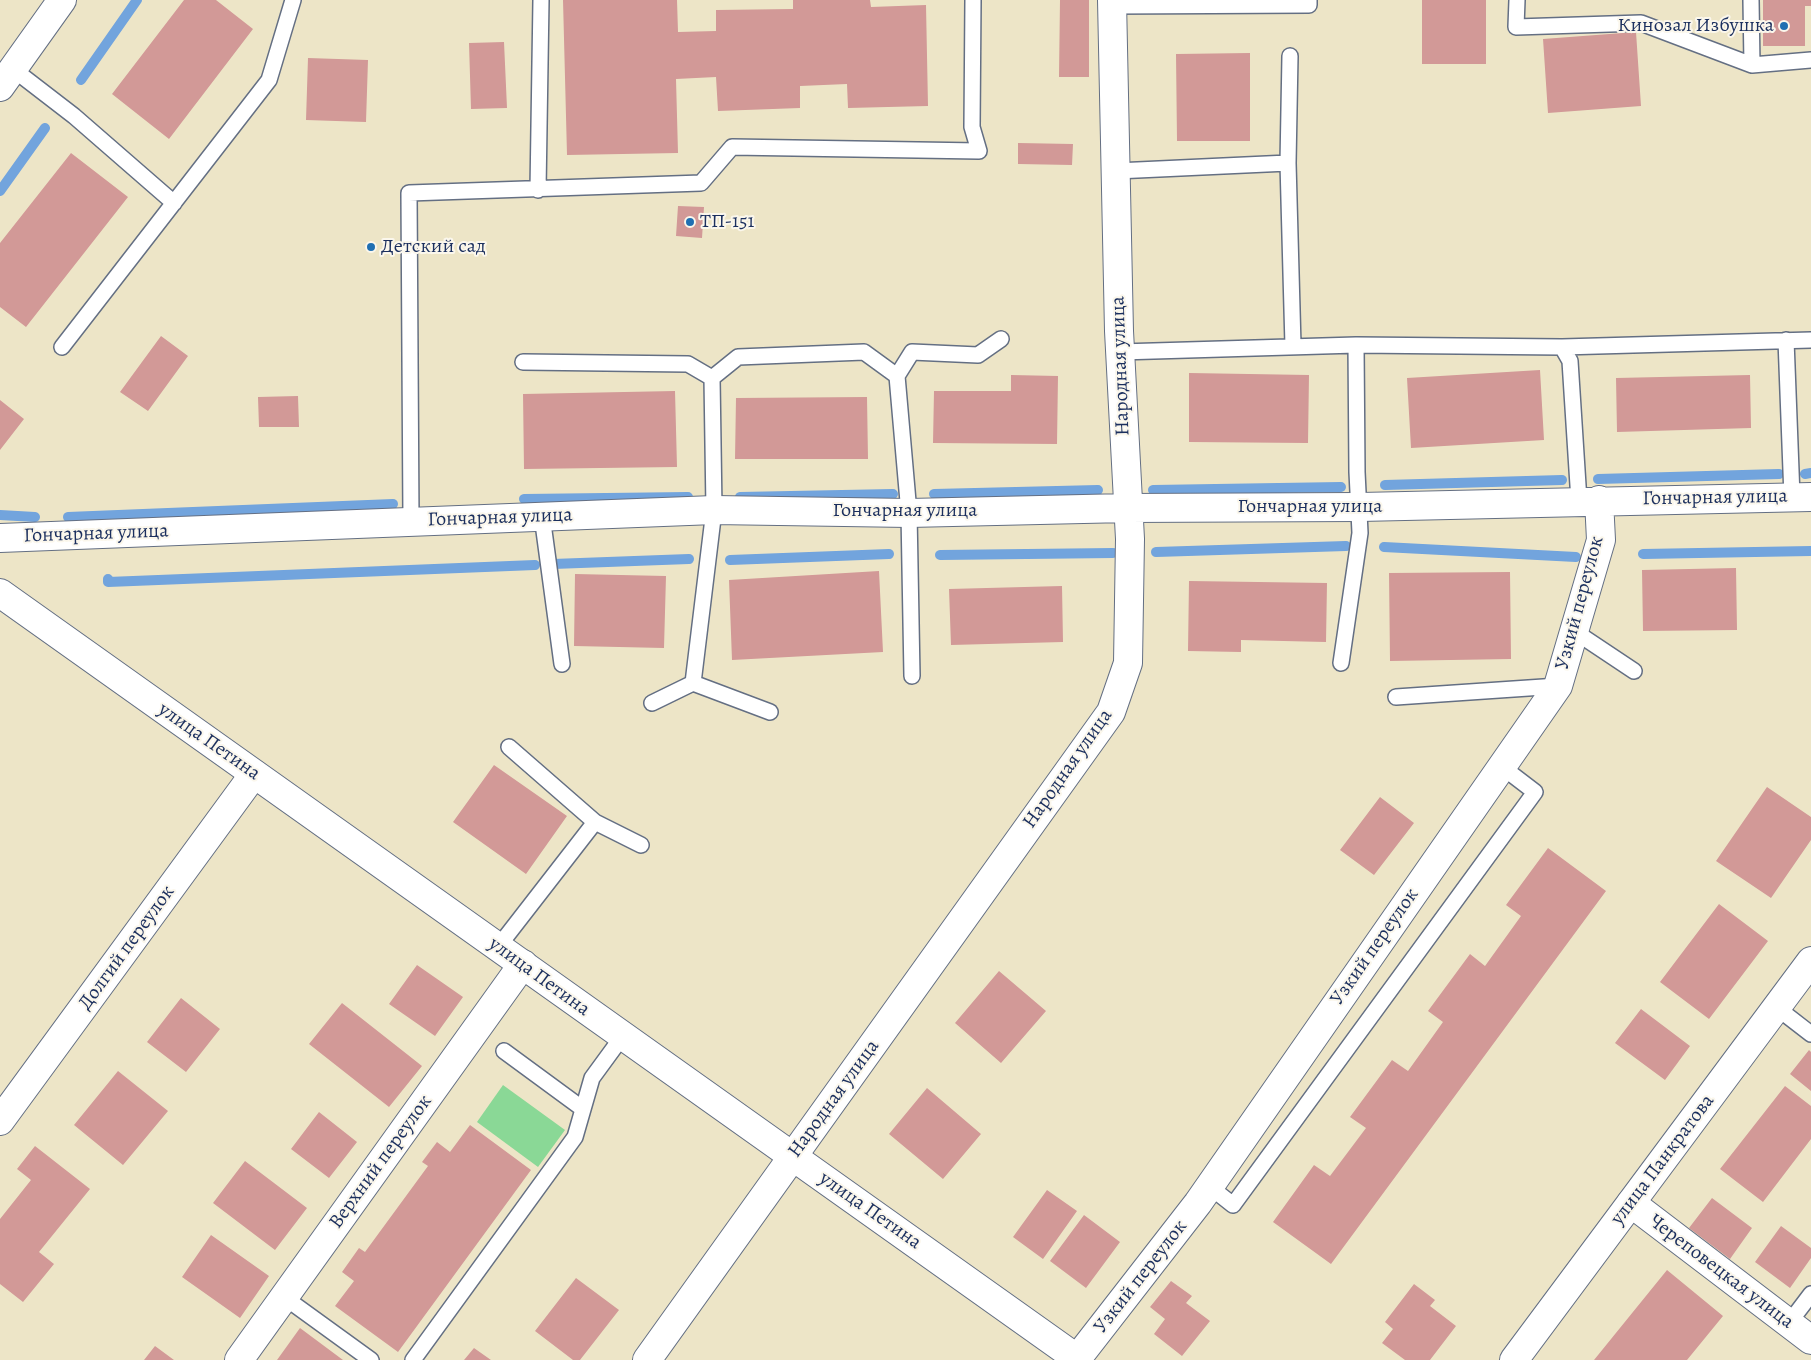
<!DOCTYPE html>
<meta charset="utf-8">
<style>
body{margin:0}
canvas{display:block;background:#ede5c7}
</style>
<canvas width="1811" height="1360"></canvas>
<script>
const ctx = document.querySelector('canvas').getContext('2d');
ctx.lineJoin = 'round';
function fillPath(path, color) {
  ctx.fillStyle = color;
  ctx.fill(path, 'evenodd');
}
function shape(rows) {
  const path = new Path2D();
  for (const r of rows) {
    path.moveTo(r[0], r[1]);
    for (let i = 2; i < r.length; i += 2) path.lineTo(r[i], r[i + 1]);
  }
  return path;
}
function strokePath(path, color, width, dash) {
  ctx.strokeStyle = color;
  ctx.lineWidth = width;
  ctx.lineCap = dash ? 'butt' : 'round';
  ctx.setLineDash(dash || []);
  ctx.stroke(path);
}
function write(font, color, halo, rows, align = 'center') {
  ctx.font = font + ' Alegreya,serif';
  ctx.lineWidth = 4;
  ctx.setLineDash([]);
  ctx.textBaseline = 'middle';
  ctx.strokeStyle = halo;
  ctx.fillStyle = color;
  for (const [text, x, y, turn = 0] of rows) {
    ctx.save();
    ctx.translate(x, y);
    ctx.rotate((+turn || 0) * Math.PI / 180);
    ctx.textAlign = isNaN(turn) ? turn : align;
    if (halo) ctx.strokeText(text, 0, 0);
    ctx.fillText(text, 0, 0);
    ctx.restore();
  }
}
fillPath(shape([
 [503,1085,565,1130,538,1167,477,1122]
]), '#8ad896');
strokePath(shape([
 [81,80,137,0],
 [0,191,45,128],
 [1805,474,1811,473],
 [1598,479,1779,474],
 [1385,485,1562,480],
 [1153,490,1341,487],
 [934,494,1098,490],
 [740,497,893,494],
 [524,499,688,497],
 [0,515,35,517],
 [68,517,393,504],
 [1384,547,1576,557],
 [1156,552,1346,546],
 [1643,554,1811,551],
 [940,555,1113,553],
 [730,560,889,554],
 [553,564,689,559],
 [108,579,108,582,535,565]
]), '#72a4dd', 10);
fillPath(shape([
 [184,0,216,0,253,29,169,139,112,94],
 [563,0,677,0,678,32,716,31,716,10,793,9,793,0,870,0,871,7,926,5,928,106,848,108,847,84,800,86,800,108,718,111,716,77,676,79,678,153,567,155],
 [1060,0,1089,0,1089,77,1059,77],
 [1422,0,1486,0,1486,64,1422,64],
 [1763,0,1811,0,1811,6,1805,6,1805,46,1763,46],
 [1636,32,1641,106,1548,113,1543,39],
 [504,42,507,108,471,109,469,43],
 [1250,53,1250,141,1177,141,1176,54],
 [308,58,368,60,366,122,306,120],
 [1018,143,1073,144,1072,165,1018,164],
 [71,153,128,197,26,327,0,307,0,243],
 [678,206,704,207,702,238,676,236],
 [161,336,188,356,148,411,120,392],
 [1540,370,1544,440,1411,448,1407,378],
 [1189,373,1309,375,1308,443,1189,442],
 [1011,375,1058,376,1057,444,933,443,934,391,1011,391],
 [1750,375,1751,428,1617,432,1616,378],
 [675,391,677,467,524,469,523,394],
 [298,396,299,427,259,427,258,397],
 [867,397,868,459,735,459,736,398],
 [0,400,24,419,0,450],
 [1736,568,1737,630,1643,631,1642,570],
 [879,571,883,652,732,660,729,580],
 [1510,572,1511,659,1390,661,1389,573],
 [575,574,666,576,664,648,574,646],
 [1189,581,1327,583,1326,642,1241,640,1241,652,1188,651],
 [1062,586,1063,642,951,645,949,589],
 [494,765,567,816,526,874,453,822],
 [1767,787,1811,817,1811,840,1771,898,1716,861],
 [1380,797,1414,823,1374,875,1340,850],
 [1548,848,1606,891,1331,1264,1273,1222,1314,1165,1330,1176,1366,1128,1350,1117,1392,1060,1408,1071,1443,1022,1428,1011,1470,954,1485,966,1521,916,1506,905],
 [1719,904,1768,941,1709,1019,1660,982],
 [417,965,463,997,435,1036,389,1004],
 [999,971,1046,1011,1001,1063,955,1023],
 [181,998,220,1029,186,1072,147,1042],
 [342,1003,422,1066,389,1107,309,1044],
 [1641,1009,1690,1046,1665,1080,1615,1043],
 [1809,1050,1811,1052,1811,1091,1790,1074],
 [118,1071,168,1111,123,1165,74,1125],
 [1785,1086,1811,1106,1811,1139,1763,1202,1720,1169],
 [927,1088,981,1134,943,1179,889,1134],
 [319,1112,357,1142,329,1178,291,1149],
 [470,1125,531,1170,398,1352,335,1306,354,1281,342,1272,359,1248,365,1252,428,1166,422,1162,437,1142,450,1152],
 [35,1146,90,1189,39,1252,54,1264,23,1302,0,1284,0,1219,31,1180,17,1169],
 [245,1161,307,1208,275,1250,213,1203],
 [1047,1190,1077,1211,1043,1259,1013,1237],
 [1712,1198,1752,1228,1730,1259,1689,1228],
 [1084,1215,1120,1242,1086,1288,1050,1261],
 [1781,1226,1811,1248,1811,1258,1790,1288,1755,1262],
 [211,1235,269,1276,240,1318,182,1277],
 [1667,1270,1723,1316,1687,1360,1594,1360],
 [576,1278,619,1310,580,1360,573,1360,535,1331],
 [1171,1281,1192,1296,1186,1303,1210,1321,1182,1356,1154,1334,1165,1319,1150,1307],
 [1414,1284,1435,1300,1430,1306,1456,1326,1430,1360,1405,1360,1382,1343,1393,1329,1385,1322],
 [300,1328,343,1360,277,1360],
 [155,1346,174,1360,144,1360],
 [474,1348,491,1360,464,1360]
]), '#d29997');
const service = shape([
 [1517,0,1516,27,1641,23,1752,65,1811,60],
 [1751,0,1752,65],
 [1112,6,1309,5,1309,0],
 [1290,56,1288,163,1293,346],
 [13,69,74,116,174,203],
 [1116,171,1288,163],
 [538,190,541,0],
 [1786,340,1792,497],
 [62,347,269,80,293,0],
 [1562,347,1811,340],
 [1120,352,1356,345,1562,347,1570,361,1579,501],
 [523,362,688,364,712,378,714,510,693,683,652,703],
 [897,376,912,352,978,355,1001,339],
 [712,378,738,357,864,352,897,376,909,513,912,676],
 [542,516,562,664],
 [411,521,409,193,701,183,732,147,979,151,972,127,973,0],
 [1574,631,1634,671],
 [1341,663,1360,533,1357,472,1356,345],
 [693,683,770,712],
 [1396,697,1558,686],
 [509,747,595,822],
 [498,947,595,822,641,845],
 [1776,1007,1811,1034],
 [504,1051,583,1109],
 [1209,1186,1233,1205,1535,792,1501,766],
 [284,1297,371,1360],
 [1789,1323,1811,1294],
 [413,1360,575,1137,592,1078,622,1037]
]);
const minor = shape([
 [0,87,62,0],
 [0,538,714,510,909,513,1127,508,1360,507,1811,497],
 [0,1121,254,774],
 [1631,1203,1811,1340],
 [239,1360,523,964],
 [647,1360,1111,712,1128,663,1130,539,1119,331,1112,0],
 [1076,1360,1198,1203,1558,686,1601,540,1599,500]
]);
const tertiary = shape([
 [0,593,1079,1360],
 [1514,1360,1811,961]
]);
strokePath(service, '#646f83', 18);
strokePath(minor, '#646f83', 30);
strokePath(tertiary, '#646f83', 30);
strokePath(service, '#fff', 15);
strokePath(minor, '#fff', 28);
strokePath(tertiary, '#fff', 28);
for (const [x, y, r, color] of [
 [1784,26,5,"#1f6fb2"],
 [690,222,5,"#1f6fb2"],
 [371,247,5,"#1f6fb2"]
]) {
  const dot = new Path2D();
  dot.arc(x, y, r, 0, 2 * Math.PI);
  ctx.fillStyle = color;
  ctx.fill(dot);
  strokePath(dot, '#fbf7ec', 2);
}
write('20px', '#1b2f5e', '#fbf7ec', [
 ["Кинозал Избушка",1774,26,"right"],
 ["ТП-151",700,222],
 ["Детский сад",381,247]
], 'left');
write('20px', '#1b2f5e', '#fbf7ec', [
 ["Народная улица",1121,366,-92],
 ["Гончарная улица",1715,498,-1],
 ["Гончарная улица",1310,507],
 ["Гончарная улица",905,511],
 ["Гончарная улица",500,518,-2],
 ["Гончарная улица",96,534,-2],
 ["Узкий переулок",1580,603,-75],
 ["улица Петина",209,742,35],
 ["Народная улица",1068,769,-55],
 ["Узкий переулок",1375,947,-55],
 ["Долгий переулок",127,948,-54],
 ["улица Петина",539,977,36],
 ["Народная улица",834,1099,-54],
 ["улица Панкратова",1663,1160,-53],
 ["Верхний переулок",381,1162,-54],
 ["улица Петина",870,1211,35],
 ["Череповецкая улица",1721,1272,37],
 ["Узкий переулок",1141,1277,-52]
]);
</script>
